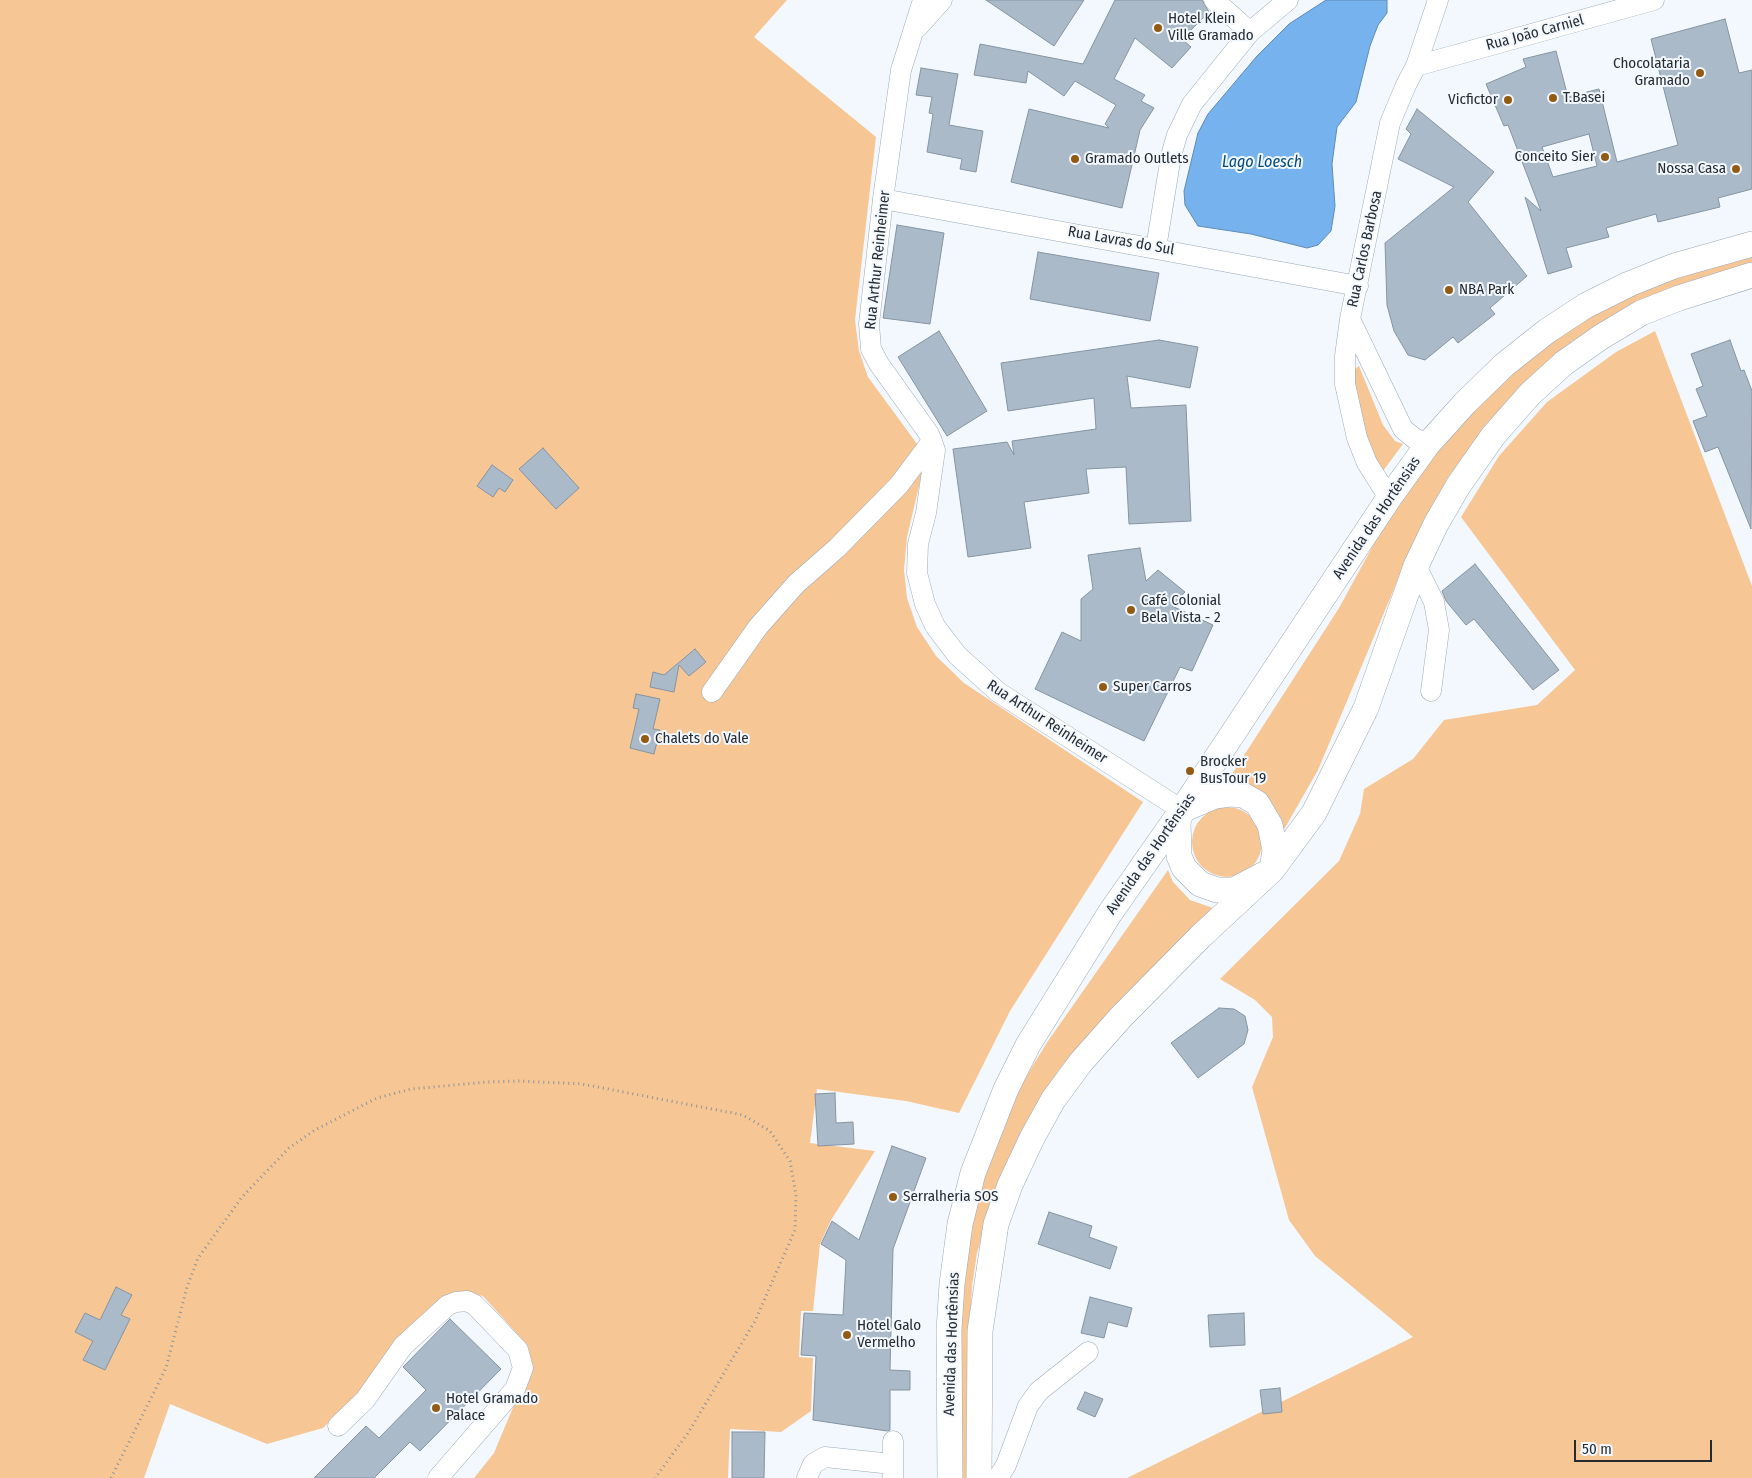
<!DOCTYPE html>
<meta charset="utf-8">
<style>
body{margin:0}
#map{position:relative;width:1752px;height:1478px;overflow:hidden;background:#f2f8fe;font-family:"Fira Sans Condensed",sans-serif}
canvas{display:block}
.scale{position:absolute;left:1574px;top:1440px;width:138px;height:22px;box-sizing:border-box;border:2px solid #252b31;border-top:0;padding-left:6px;font-size:15px;line-height:18px;white-space:nowrap;color:#252b31;-webkit-text-stroke:4px #f2f8fe;paint-order:stroke}
</style>
<div id="map">
<canvas width="1752" height="1478"></canvas>
<div class="scale">50 m</div>
</div>
<script>
const ctx = document.querySelector('canvas').getContext('2d');
ctx.lineJoin = 'round';
function fillPath(path, color) {
  ctx.fillStyle = color;
  ctx.fill(path, 'evenodd');
}
function shape(rows) {
  const path = new Path2D();
  for (const r of rows) {
    if (r.length === 3) {
      path.moveTo(r[0] + r[2], r[1]);
      path.arc(r[0], r[1], r[2], 0, 2 * Math.PI);
      continue;
    }
    path.moveTo(r[0], r[1]);
    for (let i = 2; i < r.length; i += 2) path.lineTo(r[i], r[i + 1]);
  }
  return path;
}
function strokePath(path, color, width, dash) {
  ctx.strokeStyle = color;
  ctx.lineWidth = width;
  ctx.lineCap = dash ? 'butt' : 'round';
  ctx.setLineDash(dash || []);
  ctx.stroke(path);
}
function write(font, color, halo, rows, align = 'center') {
  ctx.font = font + ' "Fira Sans Condensed",sans-serif';
  ctx.lineWidth = 4;
  ctx.setLineDash([]);
  ctx.textBaseline = 'middle';
  ctx.strokeStyle = halo;
  ctx.fillStyle = color;
  for (const [text, x, y, turn = 0] of rows) {
    ctx.save();
    ctx.translate(x, y);
    ctx.rotate((+turn || 0) * Math.PI / 180);
    ctx.textAlign = isNaN(turn) ? turn : align;
    if (halo) ctx.strokeText(text, 0, 0);
    ctx.fillText(text, 0, 0);
    ctx.restore();
  }
}
fillPath(shape([
 [0,0,787,0,754,37,876,137,855,320,859,351,868,377,920,448,924,465,907,537,904,570,907,598,917,627,936,656,964,683,1143,802,1010,1011,959,1113,906,1101,817,1089,810,1143,875,1151,831,1220,820,1244,813,1311,801,1311,799,1357,813,1358,811,1411,781,1432,730,1429,728,1478,474,1478,494,1453,530,1367,528,1346,483,1296,465,1292,323,1428,267,1444,170,1404,144,1478,0,1478],
 [1752,256,1752,265,1633,305,1600,323,1563,349,1475,440,1447,479,1426,520,1407,558,1318,770,1282,833,1223,788,1339,608,1388,518,1445,440,1512,372,1578,323,1652,286],
 [1655,331,1752,586,1752,1478,1127,1478,1413,1337,1315,1256,1289,1220,1252,1087,1273,1037,1272,1017,1255,1000,1220,979,1339,861,1360,814,1364,789,1413,759,1444,720,1537,705,1575,670,1461,517,1499,456,1547,402,1616,352],
 [1359,366,1383,425,1395,441,1403,444,1383,471,1369,446,1350,373],
 [1227,842,35],
 [1168,870,1173,882,1190,900,1216,909,1079,1046,1058,1071,1025,1124,995,1189,977,1253,972,1286,967,1377,966,1478,958,1478,958,1374,963,1283,975,1204,998,1134,1024,1080,1048,1041]
]), '#f7c695');
const water = shape([
 [1326,0,1387,0,1387,13,1378,25,1370,46,1356,102,1337,127,1332,164,1335,206,1331,231,1318,245,1307,248,1251,234,1198,226,1185,205,1184,191,1198,133,1208,114,1257,56,1289,24,1326,0]
]);
fillPath(water, '#76b3ee');
strokePath(water, '#5e8ab5', 1);
const building = shape([
 [986,0,1084,0,1054,46,986,0],
 [1115,0,1202,0,1209,12,1182,39,1191,47,1172,68,1135,38,1114,79,1145,95,1141,101,1154,108,1140,130,1122,208,1011,182,1029,109,1109,128,1105,124,1116,105,1075,81,1064,96,1028,71,1026,83,974,75,980,44,1083,64,1115,0],
 [1725,19,1739,73,1752,70,1752,189,1718,198,1720,207,1658,222,1656,214,1606,228,1609,237,1566,248,1572,267,1548,274,1525,197,1541,211,1508,125,1504,126,1486,84,1526,67,1523,59,1556,51,1568,97,1599,89,1617,162,1678,145,1651,39,1725,19],
 [1589,134,1597,166,1553,177,1542,147,1589,134],
 [921,68,958,74,949,125,983,131,976,172,960,169,962,159,927,152,933,114,929,113,932,97,916,95,921,68],
 [1417,109,1494,172,1468,202,1527,276,1490,308,1495,314,1458,343,1453,337,1425,360,1408,355,1394,331,1387,305,1385,243,1454,187,1398,159,1411,134,1406,129,1417,109],
 [897,225,944,233,930,324,883,318,897,225],
 [1038,252,1159,273,1150,321,1030,299,1038,252],
 [939,331,987,411,947,436,898,357,939,331],
 [1159,340,1198,347,1190,388,1127,376,1131,408,1186,405,1191,521,1129,524,1126,467,1086,469,1089,493,1024,502,1031,548,968,557,953,449,1007,442,1014,455,1012,441,1096,429,1094,398,1008,411,1001,363,1159,340],
 [1730,340,1741,371,1744,370,1752,391,1751,529,1718,447,1705,452,1693,421,1707,416,1696,389,1703,386,1691,354,1730,340],
 [543,448,579,488,556,509,519,469,543,448],
 [492,465,513,480,505,492,499,488,493,497,477,486,492,465],
 [1140,548,1146,581,1158,570,1185,592,1172,606,1213,625,1192,671,1180,667,1144,741,1035,689,1062,632,1081,641,1081,599,1093,589,1088,555,1140,548],
 [1475,564,1559,670,1533,690,1474,619,1466,625,1446,601,1442,591,1475,564],
 [695,649,706,662,689,676,679,665,674,692,650,687,653,672,664,675,695,649],
 [636,694,660,699,653,729,660,730,654,754,630,748,639,709,633,708,636,694],
 [1219,1008,1234,1009,1245,1016,1248,1030,1244,1044,1198,1078,1171,1043,1219,1008],
 [835,1093,836,1123,853,1122,854,1144,818,1146,815,1094,835,1093],
 [892,1146,926,1158,893,1249,890,1370,910,1371,910,1390,890,1390,890,1430,887,1431,813,1420,816,1356,801,1355,804,1313,843,1315,846,1260,821,1244,832,1221,859,1240,892,1146],
 [1049,1212,1092,1226,1089,1237,1117,1247,1110,1269,1038,1244,1049,1212],
 [116,1287,132,1295,121,1315,130,1319,105,1370,83,1360,93,1341,75,1332,85,1313,100,1320,116,1287],
 [1090,1297,1132,1308,1127,1327,1108,1322,1104,1338,1081,1333,1090,1297],
 [1244,1313,1245,1345,1210,1347,1208,1315,1244,1313],
 [450,1319,501,1369,420,1451,410,1442,374,1478,314,1478,366,1426,379,1438,426,1390,403,1367,450,1319],
 [1280,1388,1282,1412,1263,1414,1260,1390,1280,1388],
 [1085,1392,1103,1399,1095,1417,1077,1409,1085,1392],
 [732,1432,765,1432,764,1478,732,1478,732,1432]
]);
fillPath(building, '#abbac9');
strokePath(building, '#8594a2', 1);
const minor = shape([
 [923,0,901,70,883,199,869,324,871,349,879,364,929,434,935,450,926,513,918,544,917,573,925,604,935,626,957,655,998,692,1182,810],
 [1214,0,1250,32],
 [917,28,942,0],
 [1416,66,1654,0],
 [883,199,1358,286],
 [1156,248,1171,156,1177,135,1192,104,1250,32,1288,0],
 [1350,319,1403,429,1414,438,1428,444],
 [1389,498,1367,463,1357,438,1345,384,1345,356,1350,319,1390,123,1406,85,1416,66,1438,0],
 [1416,566,1434,602,1439,630,1431,691],
 [712,692,758,627,796,584,837,548,899,485,932,441],
 [338,1426,365,1400,403,1346,448,1305,456,1302,467,1301,475,1305,518,1350,523,1368,515,1389,438,1478],
 [893,1441,893,1478],
 [807,1478,813,1464,825,1457,892,1464],
 [998,1478,1006,1465,1028,1406,1039,1391,1088,1352]
]);
const major = shape([
 [1230,794,1243,795,1257,803,1270,825,1275,850,1272,870,1234,890,1217,890,1200,884,1184,868,1179,856,1178,822,1182,810,1215,796,1230,794],
 [950,1478,949,1330,952,1284,960,1224,973,1173,1006,1089,1028,1045,1110,913,1182,810,1389,498,1428,444,1465,403,1504,365,1547,331,1585,306,1629,284,1674,266,1752,244],
 [979,1478,980,1331,996,1224,1010,1185,1032,1138,1053,1100,1081,1062,1121,1017,1200,937,1272,870,1314,813,1366,708,1416,566,1436,524,1458,486,1493,436,1530,394,1564,363,1601,337,1641,313,1679,298,1752,275]
]);
strokePath(minor, '#9baab9', 21);
strokePath(major, '#9baab9', 26);
strokePath(shape([
 [111,1478,166,1368,187,1287,198,1258,242,1197,289,1148,315,1130,377,1098,411,1089,487,1082,520,1081,582,1084,743,1115,770,1131,790,1161,796,1195,795,1230,755,1321,688,1433,655,1478]
]), '#8e949a', 3, [1, 4]);
strokePath(minor, '#fff', 20);
strokePath(major, '#fff', 25);
for (const [x, y, r, color] of [
 [1158,28,5,"#925a13"],
 [1700,73,5,"#925a13"],
 [1553,98,5,"#925a13"],
 [1508,100,5,"#925a13"],
 [1605,157,5,"#925a13"],
 [1075,159,5,"#925a13"],
 [1736,169,5,"#925a13"],
 [1449,290,5,"#925a13"],
 [1131,610,5,"#925a13"],
 [1103,687,5,"#925a13"],
 [645,739,5,"#925a13"],
 [1190,771,5,"#925a13"],
 [893,1197,5,"#925a13"],
 [847,1335,5,"#925a13"],
 [436,1408,5,"#925a13"]
]) {
  const dot = new Path2D();
  dot.arc(x, y, r, 0, 2 * Math.PI);
  ctx.fillStyle = color;
  ctx.fill(dot);
  strokePath(dot, '#f2f8fe', 2);
}
write('15px', '#252b31', '#f2f8fe', [
 ["Hotel Klein",1168,19],
 ["Ville Gramado",1168,36],
 ["Chocolataria",1690,64,"right"],
 ["Gramado",1690,81,"right"],
 ["T.Basei",1563,98],
 ["Vicfictor",1498,100,"right"],
 ["Conceito Sier",1595,157,"right"],
 ["Gramado Outlets",1085,159],
 ["Nossa Casa",1726,169,"right"],
 ["NBA Park",1459,290],
 ["Café Colonial",1141,601],
 ["Bela Vista - 2",1141,618],
 ["Super Carros",1113,687],
 ["Chalets do Vale",655,739],
 ["Brocker",1200,762],
 ["BusTour 19",1200,779],
 ["Serralheria SOS",903,1197],
 ["Hotel Galo",857,1326],
 ["Vermelho",857,1343],
 ["Hotel Gramado",446,1399],
 ["Palace",446,1416]
], 'left');
write('15px', '#252b31', '#f2f8fe', [
 ["Rua João Carniel",1535,33,-15],
 ["Rua Lavras do Sul",1121,241,10],
 ["Rua Carlos Barbosa",1365,249,-78],
 ["Rua Arthur Reinheimer",878,260,-84],
 ["Avenida das Hortênsias",1377,518,-56],
 ["Rua Arthur Reinheimer",1047,722,33],
 ["Avenida das Hortênsias",1151,854,-55],
 ["Avenida das Hortênsias",952,1344,-88]
]);
write('italic 16px', '#024a7f', '#f2f8fe', [
 ["Lago Loesch",1262,163]
]);
</script>
